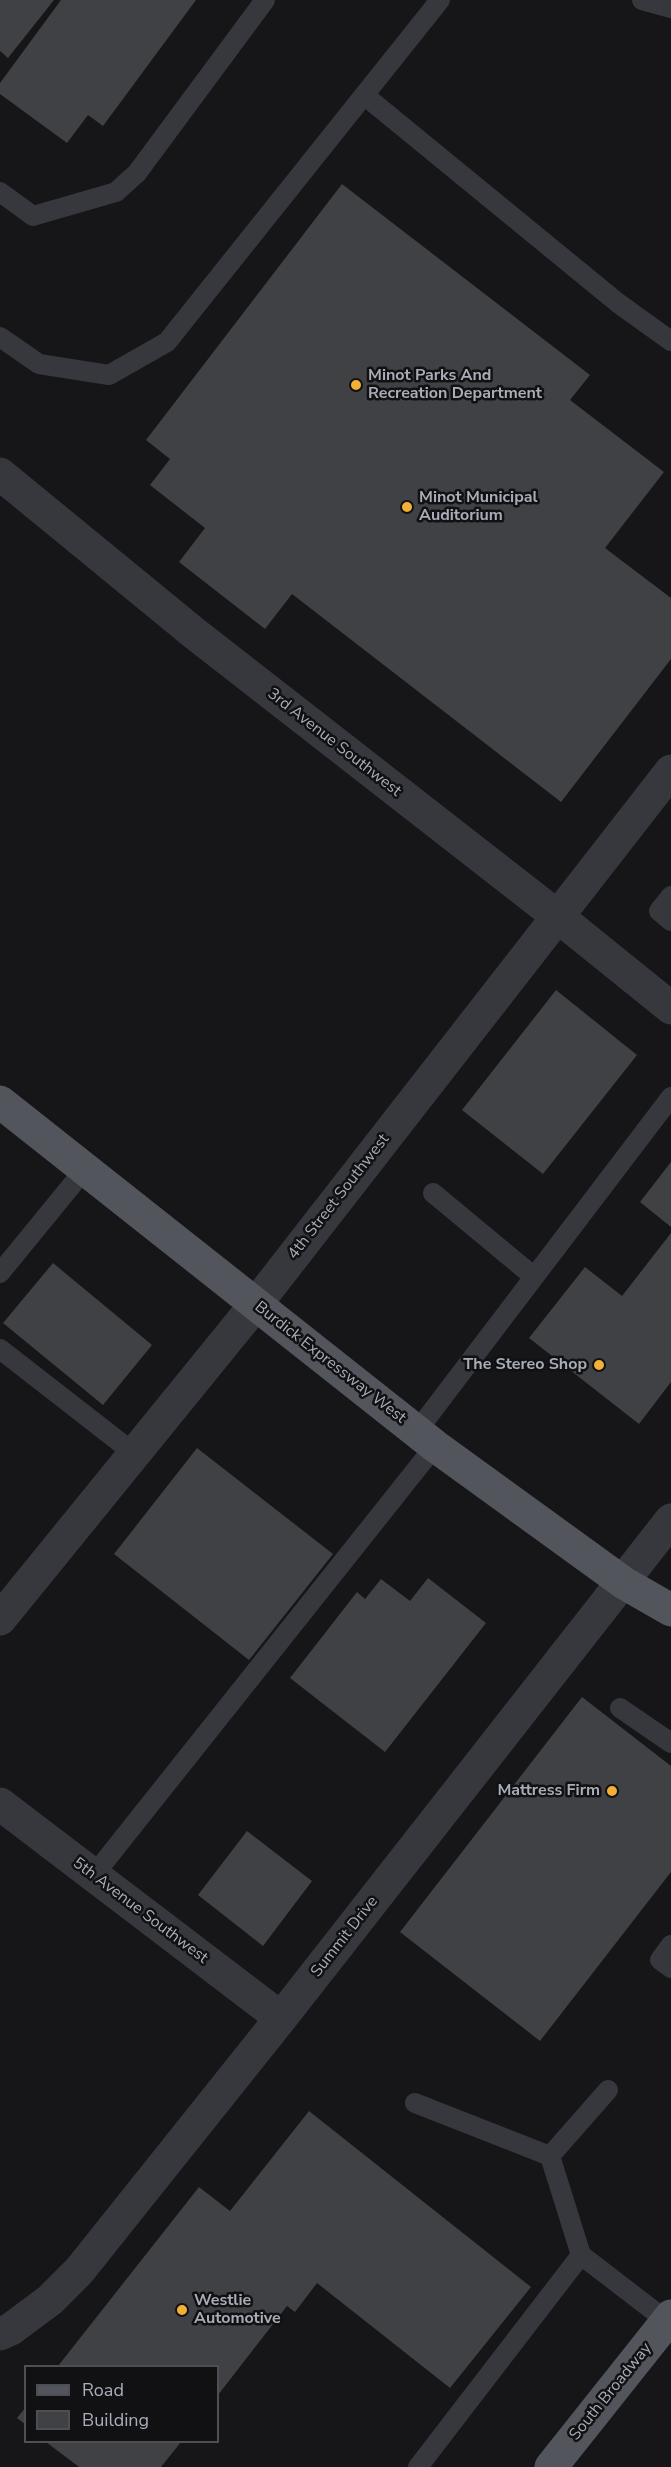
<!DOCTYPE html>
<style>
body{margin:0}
#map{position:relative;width:671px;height:2467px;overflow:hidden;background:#161618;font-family:"Nunito Sans",sans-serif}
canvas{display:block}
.legend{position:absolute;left:24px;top:2365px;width:195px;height:78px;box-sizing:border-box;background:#111113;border:2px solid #4d4f55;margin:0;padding:8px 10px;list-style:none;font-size:18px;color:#a8adb8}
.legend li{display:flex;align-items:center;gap:12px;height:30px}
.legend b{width:30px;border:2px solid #4d4f55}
</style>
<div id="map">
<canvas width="671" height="2467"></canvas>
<ul class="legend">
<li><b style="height:8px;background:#53555c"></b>Road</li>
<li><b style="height:16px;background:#404145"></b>Building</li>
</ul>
</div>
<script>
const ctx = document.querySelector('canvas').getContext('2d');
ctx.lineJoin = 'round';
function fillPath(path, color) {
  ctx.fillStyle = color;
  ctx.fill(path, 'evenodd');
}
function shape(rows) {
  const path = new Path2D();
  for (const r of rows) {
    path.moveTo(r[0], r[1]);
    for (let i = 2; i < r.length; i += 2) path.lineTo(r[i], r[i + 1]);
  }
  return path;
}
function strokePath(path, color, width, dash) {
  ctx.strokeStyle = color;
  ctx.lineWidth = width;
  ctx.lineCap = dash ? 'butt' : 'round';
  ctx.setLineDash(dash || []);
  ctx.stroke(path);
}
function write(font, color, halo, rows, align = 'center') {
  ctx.font = font + ' "Nunito Sans",sans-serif';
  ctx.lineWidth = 5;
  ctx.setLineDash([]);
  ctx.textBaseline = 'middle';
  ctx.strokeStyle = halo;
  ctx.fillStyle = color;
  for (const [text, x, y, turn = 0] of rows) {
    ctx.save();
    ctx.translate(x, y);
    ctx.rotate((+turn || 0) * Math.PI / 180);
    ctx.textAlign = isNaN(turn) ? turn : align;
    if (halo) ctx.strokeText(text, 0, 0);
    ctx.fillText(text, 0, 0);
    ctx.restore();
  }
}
fillPath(shape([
 [0,0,54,0,8,58,0,51],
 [61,0,196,0,103,126,88,115,67,143,0,94,0,83],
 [342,184,590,375,570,400,664,472,605,548,671,598,671,659,561,802,292,594,265,629,179,562,205,528,150,485,170,459,146,440],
 [556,990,637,1055,543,1174,462,1110],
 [671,1162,671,1227,640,1202],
 [671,1233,671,1382,639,1424,529,1338,585,1267,622,1296],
 [53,1263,152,1345,103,1405,3,1323],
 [197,1448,333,1554,249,1660,114,1554],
 [428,1578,486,1623,385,1752,290,1678,357,1592,365,1599,381,1579,410,1601],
 [582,1697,671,1766,671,1872,540,2041,400,1932],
 [247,1831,312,1881,263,1946,198,1895],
 [309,2111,531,2287,450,2388,317,2283,295,2312,287,2306,218,2395,218,2366,58,2366,199,2187,230,2211],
 [26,2407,26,2425,17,2418],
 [46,2442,181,2442,161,2467,79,2467]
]), '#404145');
strokePath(shape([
 [642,0,671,8],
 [364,95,618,303,671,341],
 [0,192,33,216,116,192,137,173,265,0],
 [0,337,39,364,109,375,167,342,440,0],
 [671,896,659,911,671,921],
 [433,1193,533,1276],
 [0,1273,85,1169],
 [0,1349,135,1454],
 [417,1431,671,1097],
 [620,1708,671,1743],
 [93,1876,435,1446],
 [671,1945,660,1960,671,1968],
 [415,2103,550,2156,581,2255,667,2321],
 [550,2156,608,2090],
 [418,2467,581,2255]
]), '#37383d', 20);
strokePath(shape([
 [0,474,194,633,557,916,671,1008],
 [0,1619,256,1304,671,771],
 [0,1804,281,2018],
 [0,2334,11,2329,50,2300,79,2271,281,2018,671,1520]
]), '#37383d', 33);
strokePath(shape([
 [0,1102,435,1446,624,1583,671,1610],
 [551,2467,671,2316]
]), '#53555c', 33);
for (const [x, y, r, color] of [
 [356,385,6,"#f2b134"],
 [407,507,6,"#f2b134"],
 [599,1365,6,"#f2b134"],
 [612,1791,6,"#f2b134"],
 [182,2310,6,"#f2b134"]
]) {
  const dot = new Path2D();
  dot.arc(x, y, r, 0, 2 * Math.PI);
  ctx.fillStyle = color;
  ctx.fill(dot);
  strokePath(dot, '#111113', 2);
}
write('bold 16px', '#a8adb8', '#111113', [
 ["Minot Parks And",368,376],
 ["Recreation Department",368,394],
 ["Minot Municipal",419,498],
 ["Auditorium",419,516],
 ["The Stereo Shop",587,1365,"right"],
 ["Mattress Firm",600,1791,"right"],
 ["Westlie",194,2301],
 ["Automotive",194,2319]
], 'left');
write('16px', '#a8adb8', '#111113', [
 ["3rd Avenue Southwest",334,743,38],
 ["4th Street Southwest",339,1197,-52],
 ["Burdick Expressway West",330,1363,38],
 ["5th Avenue Southwest",140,1911,37],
 ["Summit Drive",345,1937,-52],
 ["South Broadway",611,2392,-51]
]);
</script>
